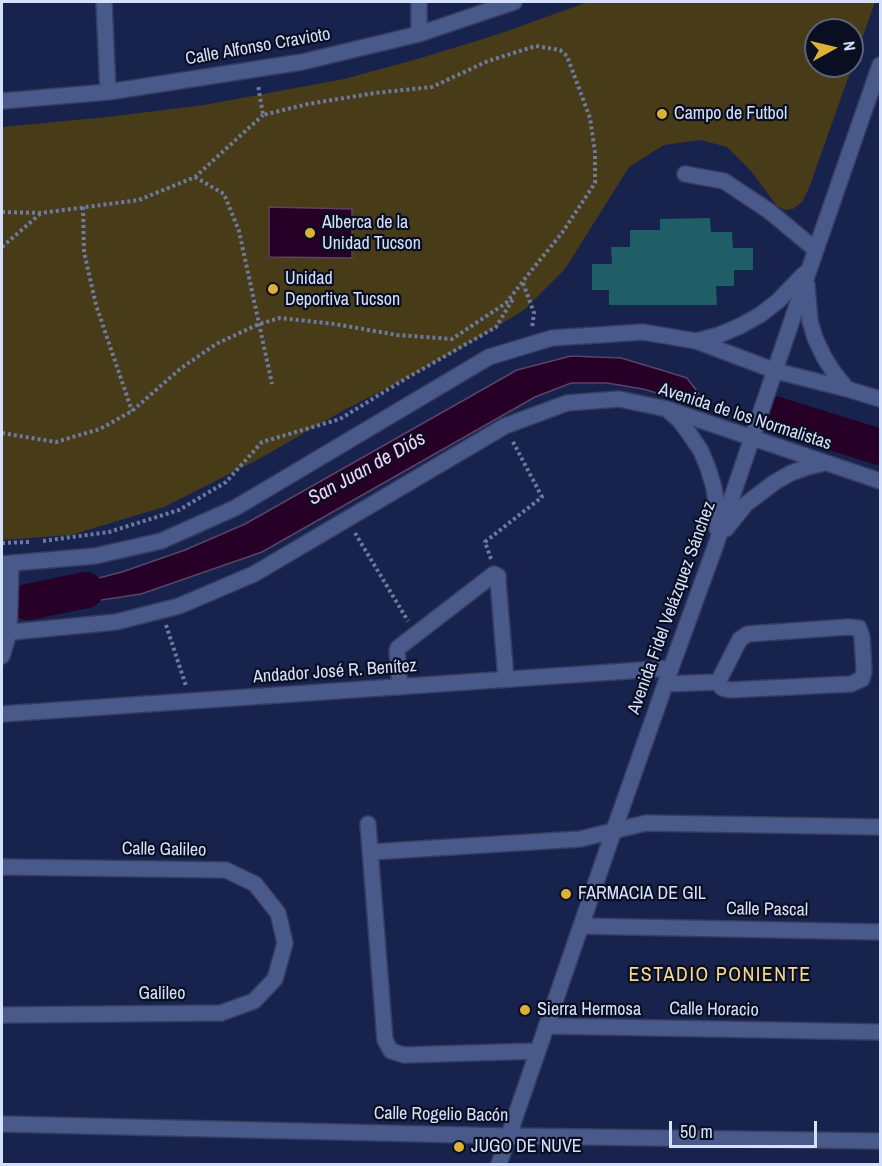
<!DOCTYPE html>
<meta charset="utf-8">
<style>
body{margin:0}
#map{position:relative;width:882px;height:1166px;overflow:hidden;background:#17234d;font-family:"Archivo Narrow",sans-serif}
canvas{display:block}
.frame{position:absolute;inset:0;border:3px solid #d5e0fc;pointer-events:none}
.north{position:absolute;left:804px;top:18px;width:60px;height:60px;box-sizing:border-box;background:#090f21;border:2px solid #5b6379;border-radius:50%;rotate:82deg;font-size:16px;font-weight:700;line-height:24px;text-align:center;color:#d5e0fc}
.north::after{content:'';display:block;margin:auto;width:21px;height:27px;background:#ddb133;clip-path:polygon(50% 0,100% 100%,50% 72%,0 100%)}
.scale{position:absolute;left:669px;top:1121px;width:148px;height:27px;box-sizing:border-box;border:3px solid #d5e0fc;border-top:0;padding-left:8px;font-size:18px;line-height:21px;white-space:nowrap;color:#d5e0fc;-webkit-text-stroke:4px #090f21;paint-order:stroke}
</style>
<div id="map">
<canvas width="882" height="1166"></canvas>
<div class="frame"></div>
<div class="north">N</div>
<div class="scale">50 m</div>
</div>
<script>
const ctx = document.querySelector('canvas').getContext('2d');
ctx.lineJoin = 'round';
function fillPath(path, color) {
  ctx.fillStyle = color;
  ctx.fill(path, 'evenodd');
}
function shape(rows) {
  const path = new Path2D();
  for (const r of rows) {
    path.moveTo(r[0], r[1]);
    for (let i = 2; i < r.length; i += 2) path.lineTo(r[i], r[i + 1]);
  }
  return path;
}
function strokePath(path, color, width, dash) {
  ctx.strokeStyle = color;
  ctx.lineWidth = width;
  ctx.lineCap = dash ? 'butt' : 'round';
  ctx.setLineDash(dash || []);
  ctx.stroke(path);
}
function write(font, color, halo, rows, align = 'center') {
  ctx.font = font + ' "Archivo Narrow",sans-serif';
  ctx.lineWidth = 4.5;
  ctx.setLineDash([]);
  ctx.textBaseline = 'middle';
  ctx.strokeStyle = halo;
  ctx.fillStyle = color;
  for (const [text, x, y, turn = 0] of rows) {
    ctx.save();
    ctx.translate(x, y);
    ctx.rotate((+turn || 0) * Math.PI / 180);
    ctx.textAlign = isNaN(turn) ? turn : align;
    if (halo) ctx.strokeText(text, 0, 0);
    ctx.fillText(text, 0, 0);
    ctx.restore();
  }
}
fillPath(shape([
 [588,2,875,2,809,188,802,202,793,209,785,210,777,206,751,171,727,147,701,140,664,145,629,167,565,269,524,310,470,343,405,379,346,409,259,459,164,507,71,535,2,540,2,127,107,117,204,105,344,79,421,58,496,35],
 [816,30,852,30,852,66,816,66]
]), '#483b18');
const water = shape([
 [269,207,352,209,352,258,269,257,269,207],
 [571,356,621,358,658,369,687,378,699,394,678,399,643,389,607,383,571,383,535,397,262,552,141,594,48,608,38,601,44,592,122,572,185,550,245,524,517,370,571,356],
 [795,404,880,431,880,464,791,436,777,415,795,404]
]);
fillPath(water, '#270027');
strokePath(water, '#5b4367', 1.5);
strokePath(shape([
 [774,414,880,447],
 [28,602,86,590]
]), '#270027', 36);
fillPath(shape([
 [710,218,711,232,732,232,733,248,753,248,753,270,734,270,734,286,716,286,717,305,609,305,609,290,592,290,592,264,612,264,611,247,630,247,630,230,660,230,660,219]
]), '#205e67');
const minor = shape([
 [104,2,108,92],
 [419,2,419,34],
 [2,101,108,92,302,62,419,34,514,2],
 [685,174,724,181,769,211,816,250],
 [807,285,810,321,815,338,824,357,834,373,847,389],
 [696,341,719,335,740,326,760,315,778,301,804,274],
 [669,411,680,421,691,436,701,451,708,468,714,488,717,509,717,529],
 [726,529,746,504,775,482,791,473,808,467,825,463],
 [2,564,95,556,161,541,235,508,489,357,552,338,643,332,696,341,776,371,847,389,880,399],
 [2,633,116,622,179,606,254,574,505,426,567,403,619,399,667,409,880,481],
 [2,656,9,633,11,564],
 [665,684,718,682,722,688,730,690,851,684,862,679,864,671,862,637,859,628,848,627,748,634,740,639,718,682],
 [400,687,397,651,398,648,494,574,498,576,498,580,506,679],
 [2,714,671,668],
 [368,824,385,1040,391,1051,404,1055,537,1051],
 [371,852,580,839,646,823,880,827],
 [2,867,226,870,255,884,278,913,285,943,275,979,254,1001,221,1013,2,1015],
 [581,926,880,932],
 [546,1026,880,1032],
 [2,1124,509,1136,880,1141],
 [499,1164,614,830,671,668,714,550,810,267,880,65]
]);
strokePath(minor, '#363d62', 18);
strokePath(shape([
 [195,177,224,194,239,231,272,384],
 [83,207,84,252,96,305,132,411],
 [2,212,41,213,139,200,195,177,263,115],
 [2,247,40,214],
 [523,283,534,313,532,328],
 [2,433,56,442,100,429,132,411,180,369,216,344,259,324,280,318,335,324,397,335,452,339,506,303,535,266,562,233,595,183,595,152,590,118,567,56,560,50,536,46,488,61,432,87,375,93,308,104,263,115,258,85],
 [355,533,408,621],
 [43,541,109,532,179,510,226,482,262,442,340,419,405,379,496,327,513,299],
 [2,543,29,542],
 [491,559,485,542,542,497,512,440],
 [166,625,186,686]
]), '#6d799d', 4, [3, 3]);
strokePath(minor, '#495989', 15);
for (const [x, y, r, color] of [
 [662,114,6,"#ddb133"],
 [310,233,6,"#ddb133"],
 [273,289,6,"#ddb133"],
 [566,894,6,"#ddb133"],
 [525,1010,6,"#ddb133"],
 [459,1147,6,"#ddb133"]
]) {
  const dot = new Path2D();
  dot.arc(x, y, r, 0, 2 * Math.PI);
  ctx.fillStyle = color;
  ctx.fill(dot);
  strokePath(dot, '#090f21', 2);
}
write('18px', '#d5e0fc', '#090f21', [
 ["Calle Alfonso Cravioto",258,47,-10],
 ["Avenida de los Normalistas",745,417,18],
 ["Avenida Fidel Velázquez Sánchez",672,608,-70],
 ["Andador José R. Benítez",335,672,-4],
 ["Calle Galileo",164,850,1],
 ["Calle Pascal",767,910,1],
 ["Galileo",162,994],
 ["Calle Horacio",714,1010,1],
 ["Calle Rogelio Bacón",441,1115,1]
]);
write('18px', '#d5e0fc', '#090f21', [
 ["Campo de Futbol",674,114],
 ["Alberca de la",322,223],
 ["Unidad Tucson",322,244],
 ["Unidad",285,279],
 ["Deportiva Tucson",285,300],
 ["FARMACIA DE GIL",578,894],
 ["Sierra Hermosa",537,1010],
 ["JUGO DE NUVE",471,1147]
], 'left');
write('italic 20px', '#fbcef8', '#090f21', [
 ["San Juan de Diós",367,469,-29]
]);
ctx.letterSpacing = '1.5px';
write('20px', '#f7d98e', '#090f21', [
 ["ESTADIO PONIENTE",720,976]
]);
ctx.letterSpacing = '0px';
</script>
